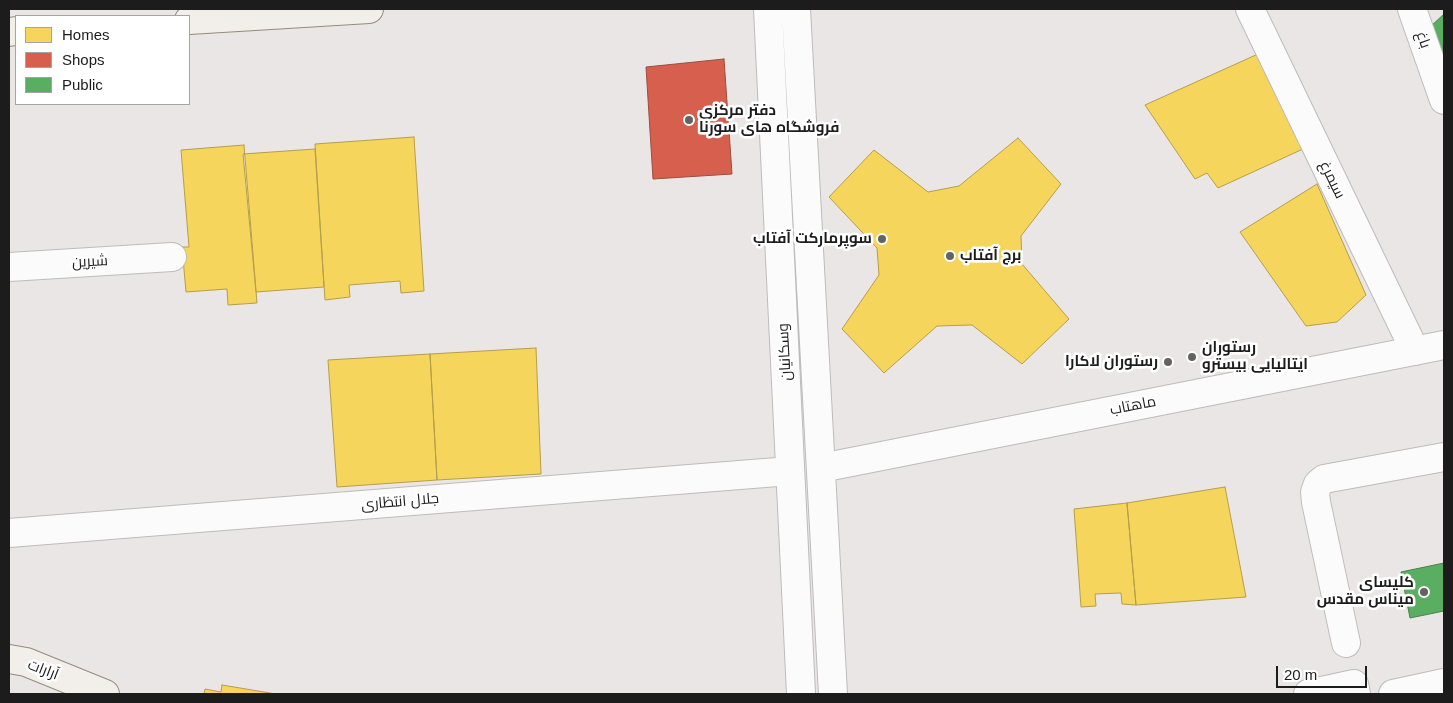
<!DOCTYPE html>
<meta charset="utf-8">
<style>
body{margin:0}
#map{position:relative;width:1453px;height:703px;overflow:hidden;background:#eae6e5;font-family:Arial,sans-serif}
canvas{display:block}
.frame{position:absolute;inset:0;border:10px solid #1c1c1c;pointer-events:none}
.legend{position:absolute;left:15px;top:15px;width:175px;height:90px;box-sizing:border-box;background:#fff;border:1px solid #a4a4a4;margin:0;padding:6px 9px;list-style:none;font-size:15px;color:#1c1c1c}
.legend li{display:flex;align-items:center;gap:10px;height:25px}
.legend b{width:25px;border:1px solid #a4a4a4}
.scale{position:absolute;left:1276px;top:666px;width:91px;height:22px;box-sizing:border-box;border:2px solid #1c1c1c;border-top:0;padding-left:6px;font-size:15px;line-height:18px;white-space:nowrap;color:#1c1c1c;-webkit-text-stroke:4px #fff;paint-order:stroke}
</style>
<div id="map">
<canvas width="1453" height="703"></canvas>
<div class="frame"></div>
<ul class="legend">
<li><b style="height:14px;background:#f6d55c"></b>Homes</li>
<li><b style="height:14px;background:#d6604d"></b>Shops</li>
<li><b style="height:14px;background:#5aae61"></b>Public</li>
</ul>
<div class="scale">20 m</div>
</div>
<script>
const ctx = document.querySelector('canvas').getContext('2d');
ctx.lineJoin = 'round';
function fillPath(path, color) {
  ctx.fillStyle = color;
  ctx.fill(path, 'evenodd');
}
function shape(rows) {
  const path = new Path2D();
  for (const r of rows) {
    path.moveTo(r[0], r[1]);
    for (let i = 2; i < r.length; i += 2) path.lineTo(r[i], r[i + 1]);
  }
  return path;
}
function strokePath(path, color, width, dash) {
  ctx.strokeStyle = color;
  ctx.lineWidth = width;
  ctx.lineCap = dash ? 'butt' : 'round';
  ctx.setLineDash(dash || []);
  ctx.stroke(path);
}
function write(font, color, halo, rows, align = 'center') {
  ctx.font = font + ' Arial,Cairo,sans-serif';
  ctx.lineWidth = 5;
  ctx.setLineDash([]);
  ctx.textBaseline = 'middle';
  ctx.strokeStyle = halo;
  ctx.fillStyle = color;
  for (const [text, x, y, turn = 0] of rows) {
    ctx.save();
    ctx.translate(x, y);
    ctx.rotate((+turn || 0) * Math.PI / 180);
    ctx.textAlign = isNaN(turn) ? turn : align;
    if (halo) ctx.strokeText(text, 0, 0);
    ctx.fillText(text, 0, 0);
    ctx.restore();
  }
}
const homes = shape([
 [1258,54,1303,149,1218,188,1207,173,1195,179,1145,105,1258,54],
 [414,137,424,291,401,293,400,281,349,285,350,297,325,300,315,144,414,137],
 [1018,138,1061,184,1021,236,1022,264,1069,319,1022,364,972,325,937,326,884,373,842,329,879,275,877,248,829,197,874,150,928,192,959,186,1018,138],
 [244,145,257,303,228,305,227,289,186,292,182,247,189,247,181,150,244,145],
 [315,149,324,287,256,292,243,154,315,149],
 [1317,184,1366,295,1337,322,1306,326,1240,232,1317,184],
 [536,348,541,474,437,480,430,354,536,348],
 [430,354,437,480,337,487,328,360,430,354],
 [1225,487,1246,597,1136,605,1127,503,1225,487],
 [1127,503,1136,605,1122,604,1121,593,1095,594,1096,606,1081,607,1074,509,1127,503],
 [222,685,276,694,204,694,205,689,221,692,222,685]
]);
fillPath(homes, '#f6d55c');
strokePath(homes, '#b59e49', 1);
const shops = shape([
 [724,59,732,174,653,179,646,67,724,59]
]);
fillPath(shops, '#d6604d');
strokePath(shops, '#9e4c3e', 1);
const public = shape([
 [1444,14,1444,72,1429,28,1444,14],
 [1444,563,1444,611,1410,618,1401,572,1444,563]
]);
fillPath(public, '#5aae61');
strokePath(public, '#47824c', 1);
const minor = shape([
 [1250,9,1415,351],
 [1412,9,1444,100],
 [9,267,172,257],
 [1346,643,1316,502,1315,492,1318,484,1324,479,1444,457],
 [1308,694,1354,684,1356,694],
 [1393,694,1444,683]
]);
const tertiary = shape([
 [768,9,801,694],
 [796,9,833,694],
 [821,468,1444,345],
 [9,533,790,471]
]);
const secondary = shape([
 [189,20,369,9],
 [9,32,16,31],
 [9,659,26,662,105,694]
]);
strokePath(minor, '#bdbcbb', 30);
strokePath(tertiary, '#bdbcbb', 30);
strokePath(secondary, '#938c7e', 30);
strokePath(minor, '#fcfbfb', 28);
strokePath(tertiary, '#fcfbfb', 28);
strokePath(secondary, '#f2eee9', 28);
for (const [x, y, r, color] of [
 [689,120,5,"#646362"],
 [882,239,5,"#646362"],
 [950,256,5,"#646362"],
 [1192,357,5,"#646362"],
 [1168,362,5,"#646362"],
 [1424,592,5,"#646362"]
]) {
  const dot = new Path2D();
  dot.arc(x, y, r, 0, 2 * Math.PI);
  ctx.fillStyle = color;
  ctx.fill(dot);
  strokePath(dot, '#fff', 2);
}
write('15px', '#1c1c1c', '#fff', [
 ["باغ",1423,40,70],
 ["سیمرغ",1332,180,64],
 ["شیرین",90,262,-3],
 ["وسکانیان",785,352,-93],
 ["ماهتاب",1133,406,-11],
 ["جلال انتظاری",400,502,-5],
 ["آرارات",43,670,21]
]);
write('bold 15px', '#1c1c1c', '#fff', [
 ["دفتر مرکزی",699,111],
 ["فروشگاه های سورنا",699,128],
 ["سوپرمارکت آفتاب",872,239,"right"],
 ["برج آفتاب",960,256],
 ["رستوران",1202,348],
 ["ایتالیایی بیسترو",1202,365],
 ["رستوران لاکارا",1158,362,"right"],
 ["کلیسای",1414,583,"right"],
 ["میناس مقدس",1414,600,"right"]
], 'left');
</script>
